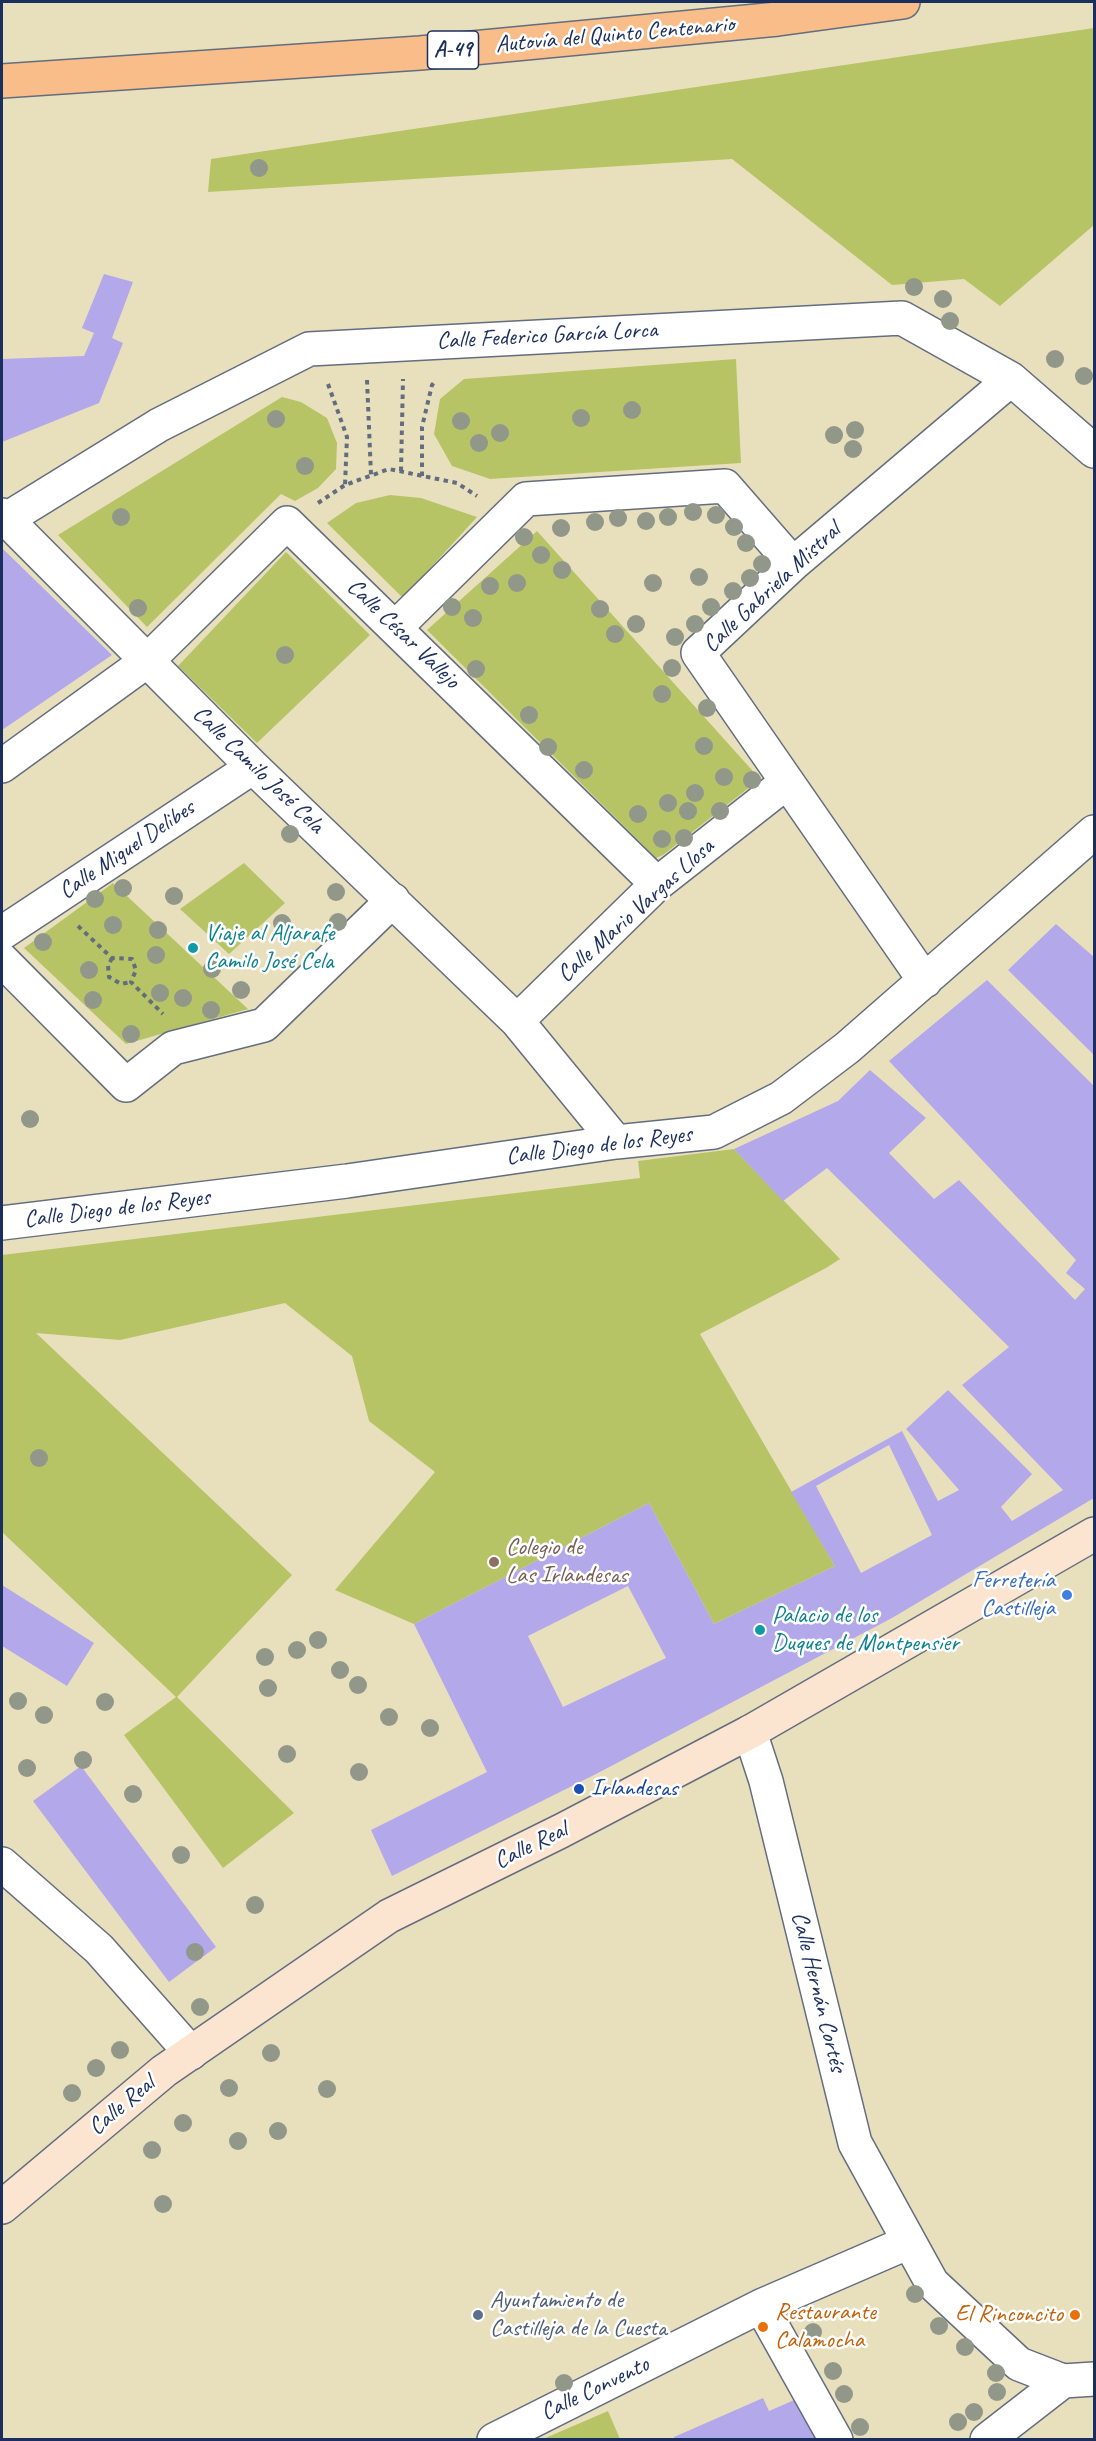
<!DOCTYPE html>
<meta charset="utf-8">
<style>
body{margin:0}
#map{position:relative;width:1096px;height:2441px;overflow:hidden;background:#e8e0bc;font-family:Caveat,sans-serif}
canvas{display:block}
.frame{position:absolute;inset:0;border:3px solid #1b2f5e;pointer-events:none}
</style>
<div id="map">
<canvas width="1096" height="2441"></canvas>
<div class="frame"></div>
</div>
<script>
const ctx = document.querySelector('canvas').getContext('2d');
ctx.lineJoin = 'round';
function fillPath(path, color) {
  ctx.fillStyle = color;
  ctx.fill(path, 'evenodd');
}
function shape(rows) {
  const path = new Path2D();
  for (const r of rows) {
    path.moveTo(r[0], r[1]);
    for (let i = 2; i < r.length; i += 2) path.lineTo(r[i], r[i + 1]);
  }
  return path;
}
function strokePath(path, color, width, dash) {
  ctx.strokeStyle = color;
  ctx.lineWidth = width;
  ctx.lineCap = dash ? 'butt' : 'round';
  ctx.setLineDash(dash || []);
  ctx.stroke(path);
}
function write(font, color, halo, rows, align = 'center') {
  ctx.font = font + ' Caveat,sans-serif';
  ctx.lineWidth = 5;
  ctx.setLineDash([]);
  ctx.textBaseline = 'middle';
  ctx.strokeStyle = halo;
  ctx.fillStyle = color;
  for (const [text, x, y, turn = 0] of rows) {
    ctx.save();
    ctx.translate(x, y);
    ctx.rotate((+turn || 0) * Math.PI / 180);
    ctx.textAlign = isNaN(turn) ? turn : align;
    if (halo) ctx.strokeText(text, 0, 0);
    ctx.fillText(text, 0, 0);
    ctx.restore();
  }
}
fillPath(shape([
 [1094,28,1094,225,1000,306,964,279,892,285,732,159,208,192,211,159],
 [736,359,741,463,490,479,452,466,434,434,440,399,464,379],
 [282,397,301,402,327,418,337,443,336,469,318,488,295,501,281,494,147,627,58,535],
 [390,495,421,498,477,517,403,598,327,523,356,503],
 [537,531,760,779,663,855,656,858,427,630],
 [286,552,370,635,257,743,178,666],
 [244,863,285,903,229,954,180,909],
 [113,883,248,1009,126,1044,24,948],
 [734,1149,840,1259,826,1268,700,1334,835,1566,714,1624,649,1503,414,1624,335,1590,435,1472,369,1421,352,1356,285,1303,120,1340,36,1333,292,1575,177,1697,294,1813,223,1868,124,1735,176,1697,2,1532,2,1255,640,1178,638,1161],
 [608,2411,620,2439,543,2439]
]), '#b7c466');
fillPath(shape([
 [104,274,133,282,112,338,123,343,99,403,2,442,2,359,84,356,94,333,82,328],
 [2,548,112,655,2,730],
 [1056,924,1094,957,1094,1055,1008,970],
 [987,980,1094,1086,1094,1498,892,1618,596,1774,392,1876,371,1830,487,1772,414,1624,649,1503,714,1624,835,1566,791,1492,902,1431,938,1501,959,1490,906,1429,948,1390,1032,1474,1001,1507,1012,1521,1063,1490,962,1385,1009,1347,827,1168,783,1201,734,1149,838,1101,870,1070,926,1118,889,1153,934,1199,959,1180,1075,1300,1085,1289,1066,1273,1076,1260,889,1061],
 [889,1445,932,1535,861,1573,816,1486],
 [628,1586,666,1658,563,1707,528,1636],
 [2,1585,94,1643,67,1686,2,1646],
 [81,1766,216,1947,169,1982,33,1801],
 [763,2398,769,2411,799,2398,817,2440,675,2440,674,2437]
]), '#b3a8ea');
const street = shape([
 [2,515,253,767,517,1021,616,1142],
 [2,522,159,425,309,349,902,318,1011,379,1094,451],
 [396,627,526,499,725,486,793,564],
 [2,766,147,661,287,523,657,884],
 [2,933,253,767],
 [2,960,126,1085,173,1048,264,1025,393,900],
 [925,981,698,653,793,564,1010,380],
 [517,1021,657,884,787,782],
 [2,1223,347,1181,616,1142,714,1132,781,1098,847,1048,1094,832],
 [750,1732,766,1781,855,2143,932,2283,1019,2364,1063,2381,1094,2379],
 [2,1864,99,1949,191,2053],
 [761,2306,836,2440],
 [494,2440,761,2306,909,2242],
 [987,2440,1063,2381]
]);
const secondary = shape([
 [2,2207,164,2071,389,1916,561,1831,750,1732,1094,1534]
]);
const highway = shape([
 [2,81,420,53,778,19,903,2]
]);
strokePath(street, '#636d7f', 36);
strokePath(secondary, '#636d7f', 36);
strokePath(highway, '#636d7f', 36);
strokePath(shape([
 [367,380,371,475],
 [328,384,347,437,345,485],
 [401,471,403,379],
 [422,476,422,427,432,385,436,380],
 [318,503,345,485,389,469,457,483,477,496],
 [78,926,112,958,132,959,136,970,131,982,163,1014],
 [112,958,108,966,109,977,121,984,131,982]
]), '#636d7f', 4, [4.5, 4.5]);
strokePath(street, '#fff', 33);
strokePath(secondary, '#fce5d0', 33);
strokePath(highway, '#f8bd89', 33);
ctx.fillStyle = '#919789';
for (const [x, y] of [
 [259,168],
 [914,287],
 [943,299],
 [950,321],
 [1055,359],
 [1084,376],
 [632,410],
 [581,418],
 [276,419],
 [461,421],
 [855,430],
 [500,433],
 [834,435],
 [479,443],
 [853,449],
 [305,466],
 [693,512],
 [716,515],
 [121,517],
 [668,517],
 [618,518],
 [646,521],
 [595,522],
 [734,527],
 [561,528],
 [524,537],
 [746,543],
 [541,555],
 [762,564],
 [562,570],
 [699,577],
 [750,578],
 [517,583],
 [653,583],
 [490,586],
 [733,591],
 [452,607],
 [711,607],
 [138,608],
 [600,609],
 [473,618],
 [636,624],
 [695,624],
 [615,634],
 [675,637],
 [285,655],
 [672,668],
 [476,669],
 [662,694],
 [707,708],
 [529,715],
 [704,746],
 [548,747],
 [584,770],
 [724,777],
 [752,780],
 [695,793],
 [668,803],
 [688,811],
 [720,811],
 [638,814],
 [290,834],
 [684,838],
 [662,839],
 [123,888],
 [336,892],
 [174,896],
 [95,899],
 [338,922],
 [282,923],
 [113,925],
 [158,930],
 [43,942],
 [156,955],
 [212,969],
 [89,970],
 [241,990],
 [160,993],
 [183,998],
 [93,1000],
 [211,1010],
 [131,1034],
 [30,1119],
 [39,1458],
 [318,1640],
 [297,1650],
 [265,1657],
 [340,1670],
 [358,1685],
 [268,1688],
 [18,1701],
 [105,1702],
 [44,1715],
 [389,1717],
 [430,1728],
 [287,1754],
 [83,1760],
 [27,1768],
 [359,1772],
 [133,1794],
 [181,1855],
 [255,1905],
 [195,1952],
 [200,2007],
 [120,2050],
 [271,2053],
 [96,2068],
 [229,2088],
 [327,2089],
 [72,2093],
 [183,2123],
 [278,2131],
 [238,2141],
 [152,2150],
 [163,2204],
 [915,2294],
 [939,2326],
 [813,2332],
 [965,2347],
 [833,2371],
 [996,2373],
 [564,2383],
 [997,2392],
 [844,2394],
 [974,2412],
 [958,2422],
 [860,2427]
]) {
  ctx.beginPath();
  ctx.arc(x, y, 9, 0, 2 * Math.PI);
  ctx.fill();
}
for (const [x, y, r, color] of [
 [193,948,6,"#0f9aa8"],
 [494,1562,6,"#8d6e63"],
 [1067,1595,6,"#3f7fe0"],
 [760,1630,6,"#0f9aa8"],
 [579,1789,6,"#1a4fb4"],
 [478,2315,6,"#5c6f8a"],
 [1075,2315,6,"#e8710a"],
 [763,2327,6,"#e8710a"]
]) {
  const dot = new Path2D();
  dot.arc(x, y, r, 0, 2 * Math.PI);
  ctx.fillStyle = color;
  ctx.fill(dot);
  strokePath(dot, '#fff', 2);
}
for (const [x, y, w] of [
 [453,50,51]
]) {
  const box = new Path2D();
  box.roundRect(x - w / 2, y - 19, w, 38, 4.5);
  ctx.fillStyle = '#fff';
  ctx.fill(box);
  strokePath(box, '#1b2f5e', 1.5);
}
write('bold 22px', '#1b2f5e', null, [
 ["A-49",453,50]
]);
write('24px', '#1b2f5e', '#fff', [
 ["Autovía del Quinto Centenario",615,35,-5],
 ["Calle Federico García Lorca",547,336,-3],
 ["Calle Gabriela Mistral",772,588,-43],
 ["Calle César Vallejo",403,634,44],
 ["Calle Camilo José Cela",258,770,44],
 ["Calle Miguel Delibes",127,850,-34],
 ["Calle Mario Vargas Llosa",636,911,-42],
 ["Calle Diego de los Reyes",599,1146,-7],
 ["Calle Diego de los Reyes",117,1209,-7],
 ["Calle Real",531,1846,-26],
 ["Calle Hernán Cortés",818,1992,76],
 ["Calle Real",122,2106,-40],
 ["Calle Convento",595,2389,-26]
]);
write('24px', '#0d838f', '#fff', [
 ["Viaje al Aljarafe",205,934],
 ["Camilo José Cela",205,962],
 ["Palacio de los",772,1616],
 ["Duques de Montpensier",772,1644]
], 'left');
write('24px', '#785e54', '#fff', [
 ["Colegio de",506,1548],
 ["Las Irlandesas",506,1576]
], 'left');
write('24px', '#366cbe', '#fff', [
 ["Ferretería",1055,1581],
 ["Castilleja",1055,1609]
], 'right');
write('24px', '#164399', '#fff', [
 ["Irlandesas",591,1789]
], 'left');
write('24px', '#4e5e75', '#fff', [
 ["Ayuntamiento de",490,2301],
 ["Castilleja de la Cuesta",490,2329]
], 'left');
write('24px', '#c56008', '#fff', [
 ["Restaurante",775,2313],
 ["Calamocha",775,2341],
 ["El Rinconcito",1063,2315,"right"]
], 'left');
</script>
